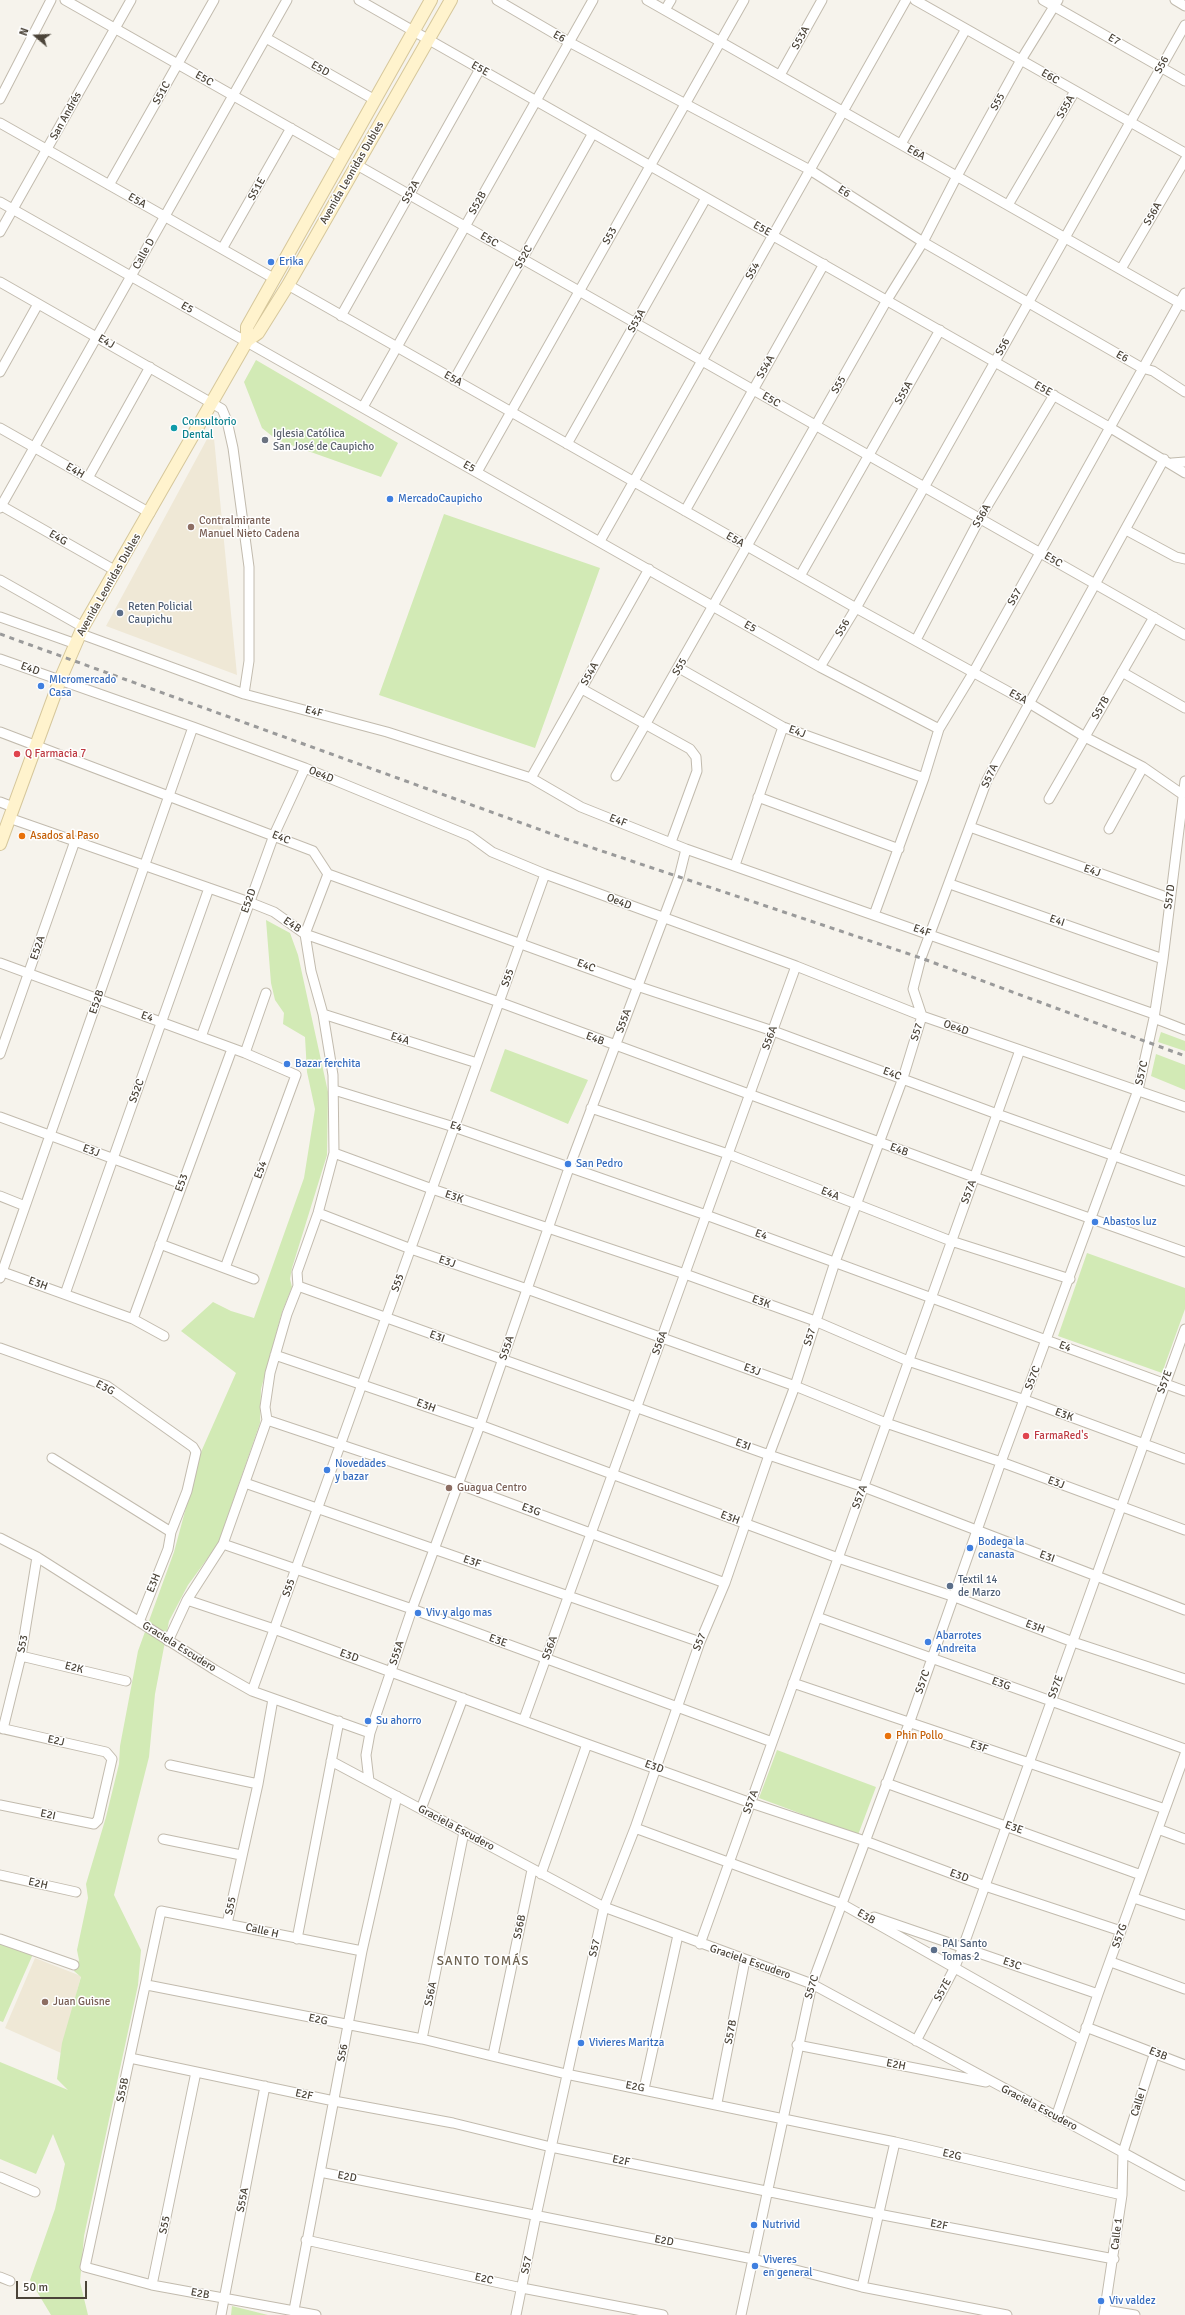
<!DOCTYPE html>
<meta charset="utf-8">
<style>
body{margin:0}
#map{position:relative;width:1185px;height:2315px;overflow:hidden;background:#f6f3ec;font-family:Signika,sans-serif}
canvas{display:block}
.north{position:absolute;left:16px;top:16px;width:40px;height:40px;-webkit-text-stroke:3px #fff;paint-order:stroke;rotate:289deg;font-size:11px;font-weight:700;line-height:16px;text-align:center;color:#4b4439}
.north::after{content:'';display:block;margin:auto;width:14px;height:18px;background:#4b4439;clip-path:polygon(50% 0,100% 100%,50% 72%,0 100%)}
.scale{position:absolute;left:16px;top:2281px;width:71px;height:18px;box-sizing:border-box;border:2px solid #4b4439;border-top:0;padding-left:5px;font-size:12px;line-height:14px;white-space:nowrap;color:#4b4439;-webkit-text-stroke:3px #fff;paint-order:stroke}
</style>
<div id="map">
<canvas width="1185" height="2315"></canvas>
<div class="north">N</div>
<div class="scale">50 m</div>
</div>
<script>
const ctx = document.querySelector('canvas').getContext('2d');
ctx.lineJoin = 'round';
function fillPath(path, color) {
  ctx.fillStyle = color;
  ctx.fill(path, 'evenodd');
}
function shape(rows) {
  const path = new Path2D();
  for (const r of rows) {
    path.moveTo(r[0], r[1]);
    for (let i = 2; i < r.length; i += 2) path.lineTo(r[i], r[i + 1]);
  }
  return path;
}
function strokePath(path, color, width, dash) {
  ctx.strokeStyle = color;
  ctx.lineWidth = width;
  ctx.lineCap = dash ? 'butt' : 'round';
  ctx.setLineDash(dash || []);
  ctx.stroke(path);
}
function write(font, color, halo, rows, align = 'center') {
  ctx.font = font + ' Signika,sans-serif';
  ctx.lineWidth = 3;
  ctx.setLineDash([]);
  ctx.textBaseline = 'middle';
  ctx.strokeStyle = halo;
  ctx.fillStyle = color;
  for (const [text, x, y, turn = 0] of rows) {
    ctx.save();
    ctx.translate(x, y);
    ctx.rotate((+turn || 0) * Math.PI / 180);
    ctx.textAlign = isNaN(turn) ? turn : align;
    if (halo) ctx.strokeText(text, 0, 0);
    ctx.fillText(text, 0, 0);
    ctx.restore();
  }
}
fillPath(shape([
 [213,428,237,675,106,626],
 [35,1958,81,1976,61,2053,5,2028]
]), '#efe8d6');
fillPath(shape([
 [256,360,398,443,381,477,277,440,262,428,244,382],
 [444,514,600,568,535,748,379,695],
 [266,920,290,933,298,955,328,1092,327,1155,292,1268,290,1279,292,1287,282,1312,261,1389,260,1423,218,1544,188,1585,169,1621,155,1694,149,1757,114,1895,141,1950,138,1985,84,2236,80,2282,88,2315,51,2315,30,2280,55,2209,65,2164,53,2134,36,2174,0,2159,0,2062,68,2090,57,2079,62,2043,81,1977,74,1971,79,1960,77,1950,88,1898,86,1884,106,1817,119,1764,120,1746,138,1651,174,1552,201,1452,236,1373,181,1331,213,1302,231,1311,254,1318,304,1178,315,1109,307,1072,305,1037,283,1024,284,1013,275,1000,271,983],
 [1161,1032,1185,1041,1185,1051,1158,1042],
 [505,1049,588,1080,568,1124,490,1091],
 [1156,1054,1185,1065,1185,1090,1151,1076],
 [1087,1253,1185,1288,1185,1309,1162,1373,1058,1336],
 [777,1750,876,1787,858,1835,759,1798],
 [0,1940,33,1954,3,2022,0,2021],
 [232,2306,268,2315,231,2315]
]), '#d2eab5');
const street = shape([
 [65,0,343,158],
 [359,0,1109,427,1185,473],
 [497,0,569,42,810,170,923,242,1142,368,1153,371,1185,392],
 [647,0,1185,306],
 [915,0,1185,153],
 [1043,0,1185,81],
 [1175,0,1185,6],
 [665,10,671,0],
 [266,38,375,100],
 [780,75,822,0],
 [0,99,51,0],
 [0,123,275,279],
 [901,144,966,29],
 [357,165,1185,635],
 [109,185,214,0],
 [0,202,820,667,939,729],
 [1008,205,1075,91],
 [0,232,131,0],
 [222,249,291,128],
 [1121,269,1185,160],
 [0,282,222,409,227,421,233,448,249,567,249,661,244,694],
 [288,285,856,608,1029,703,1085,737,1143,767,1182,794],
 [341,316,480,69],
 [0,372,38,304],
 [454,380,593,133],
 [363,407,593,0],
 [0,428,150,513],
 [567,444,706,198],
 [1172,463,1185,462],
 [477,472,744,0],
 [88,478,150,367],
 [0,505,116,571],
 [0,508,287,0],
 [685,511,824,264],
 [1126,530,1176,557,1185,559],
 [600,541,906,0],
 [800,576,940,330],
 [0,580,83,627],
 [0,617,76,644],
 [81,634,244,694,387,732,531,778,581,807,686,849,1154,1014],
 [916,640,980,518,1054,395],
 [0,659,193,727,305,768,470,836,492,852,545,874,796,966,922,1016,1185,1107],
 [820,667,856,608,1185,25],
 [679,668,783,727,924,778],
 [1122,672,1185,708],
 [582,689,690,749,696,757,697,771,671,842],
 [0,732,313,851,328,874,637,986,773,1031,997,1114,1185,1181],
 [616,776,887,300,923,242,957,176,1021,60,1058,0],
 [531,778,649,569],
 [758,797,899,849],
 [1049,799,1154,617],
 [0,802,13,807],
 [9,818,249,902,274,912,305,934,499,1002,974,1177,1185,1252],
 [970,827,1169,898],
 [1109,829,1143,767],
 [735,865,783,727],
 [950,884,1163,959],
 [874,915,924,778,939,729,973,673,1185,293],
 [0,963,245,1053,296,1075,225,1268],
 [323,1014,477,1063],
 [1154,1018,1185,1030],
 [201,1037,274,835,305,768],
 [245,1053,266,993],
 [0,1054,75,841],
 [334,1090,454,1127,706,1215,1185,1391],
 [591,1108,728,1154,951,1241,1070,1279],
 [0,1117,182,1184],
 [334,1153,432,1189,685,1274,815,1321,908,1361,1025,1400,1185,1459],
 [0,1196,25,1206],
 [318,1213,411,1249,527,1289,795,1386,886,1423,1001,1462,1185,1530],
 [160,1244,254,1279],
 [0,1271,133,1319,164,1336],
 [0,1278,193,727],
 [298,1286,769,1455,864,1487,1185,1610],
 [65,1294,209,888],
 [133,1319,232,1049],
 [0,1348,107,1386,193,1447,196,1452,187,1491,171,1532,168,1549,139,1622],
 [275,1355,480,1425,838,1558,955,1597,1073,1642,1185,1679],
 [267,1420,458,1484,725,1583],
 [52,1458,171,1532],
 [245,1483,700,1642],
 [0,1538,37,1557,215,1670,252,1691,370,1733],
 [223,1544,412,1609,772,1742],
 [187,1600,274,1629,587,1744,751,1803,865,1841,985,1886,1121,1931],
 [817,1617,1185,1749],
 [168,1641,187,1600,223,1544,267,1420,265,1407,270,1373,287,1314,298,1286,297,1272,318,1213,334,1153,333,1075,323,1014,311,971,305,934,328,874],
 [21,1656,126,1681],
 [793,1683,1165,1809],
 [252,1691,545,874],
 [524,1719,796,966],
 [0,1728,106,1752,112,1759,98,1820,94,1824,0,1805],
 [3,1729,21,1656,37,1557],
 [331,1761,604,1907,812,1984,1185,2186],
 [170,1765,258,1784],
 [369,1781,366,1755,370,1733,412,1609,480,1425,569,1168,679,877,686,849],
 [886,1783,1141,1875],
 [421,1809,463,1698],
 [635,1828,842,1904,1082,2040],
 [1158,1829,1185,1839],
 [163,1839,241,1855],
 [541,1874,587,1744],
 [0,1875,76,1892],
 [1134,1898,1185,1915],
 [874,1917,1098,1994],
 [227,1924,258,1784,273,1699],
 [0,1939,74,1965],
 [297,1939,339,1721],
 [700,1944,1020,1050],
 [1111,1962,1185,1989],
 [147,1985,422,2039,566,2074,895,2142,1122,2195],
 [1086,2027,1185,2065],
 [422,2039,464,1832],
 [916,2041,954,1969,963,1947,1185,1329],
 [797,2045,986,2082],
 [493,2055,532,1870],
 [130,2058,334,2101,453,2123,551,2147,878,2214,1114,2259],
 [644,2089,678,1935],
 [717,2103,745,1960],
 [1056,2117,1098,1994,1185,1754],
 [320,2172,753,2259,862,2287,1007,2315],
 [0,2177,35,2192],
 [306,2240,522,2288,663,2315],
 [0,2277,10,2281],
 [152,2285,196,2072],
 [862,2287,895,2142],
 [294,2310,362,1951,397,1796],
 [1105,2310,1135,2315],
 [221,2315,265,2086],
 [316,2315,152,2285,85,2267,161,1911,362,1951],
 [516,2315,536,2216,604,1907,635,1828,700,1642,725,1583,769,1455,795,1386,835,1262,903,1078,922,1016,913,989,921,958,987,780,1164,459],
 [741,2315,812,1984,910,1721,1001,1462,1138,1090,1154,1018,1163,959,1185,781],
 [1104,2315,1122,2195,1123,2152,1155,2052]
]);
const secondary = shape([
 [247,341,247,327,431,0],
 [0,844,60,680,83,627,247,341,258,333,288,285,451,0]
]);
strokePath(street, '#c2bbae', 11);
strokePath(secondary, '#d6c79b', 14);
strokePath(street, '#fff', 9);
strokePath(secondary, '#fff3cd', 12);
strokePath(shape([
 [0,634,563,838,921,958,1185,1056]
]), '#9a9a9a', 3, [5, 5]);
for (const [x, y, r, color] of [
 [271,262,4,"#3f7fe0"],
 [174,428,4,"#0f9aa8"],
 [265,440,4,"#6b7280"],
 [390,499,4,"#3f7fe0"],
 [191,527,4,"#8d6e63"],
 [120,613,4,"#5c6f8a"],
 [41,686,4,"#3f7fe0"],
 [17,754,4,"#e0444e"],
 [22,836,4,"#e8710a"],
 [287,1064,4,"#3f7fe0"],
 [568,1164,4,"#3f7fe0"],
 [1095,1222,4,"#3f7fe0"],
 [1026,1436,4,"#e0444e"],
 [327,1470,4,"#3f7fe0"],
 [449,1488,4,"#8d6e63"],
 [970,1548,4,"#3f7fe0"],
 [950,1586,4,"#5c6f8a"],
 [418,1613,4,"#3f7fe0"],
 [928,1642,4,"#3f7fe0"],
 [368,1721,4,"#3f7fe0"],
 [888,1736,4,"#e8710a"],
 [934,1950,4,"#5c6f8a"],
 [45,2002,4,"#8d6e63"],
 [581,2043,4,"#3f7fe0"],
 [754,2225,4,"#3f7fe0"],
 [755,2266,4,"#3f7fe0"],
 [1101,2301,4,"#3f7fe0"]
]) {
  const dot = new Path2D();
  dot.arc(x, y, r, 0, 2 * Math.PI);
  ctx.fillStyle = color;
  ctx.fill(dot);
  strokePath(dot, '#fff', 1.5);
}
write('11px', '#4b4439', '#fff', [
 ["E6",559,37,30],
 ["S53A",801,38,-61],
 ["E7",1114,40,30],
 ["S56",1162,65,-61],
 ["E5D",320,69,30],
 ["E5E",480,69,30],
 ["E6C",1050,77,30],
 ["E5C",204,79,30],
 ["S51C",162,93,-61],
 ["S55",998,102,-61],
 ["S55A",1066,107,-60],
 ["San Andrés",66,116,-61],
 ["E6A",916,153,30],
 ["Avenida Leonidas Dubles",352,173,-60],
 ["S51E",257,189,-61],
 ["S52A",411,192,-61],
 ["E6",844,192,33],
 ["E5A",137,201,30],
 ["S52B",478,203,-61],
 ["S56A",1153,214,-60],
 ["E5E",762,229,30],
 ["S53",610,236,-61],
 ["E5C",489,240,30],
 ["Calle D",144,254,-61],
 ["S52C",524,257,-61],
 ["S54",753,271,-61],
 ["E5",187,308,29],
 ["S53A",637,321,-61],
 ["E4J",106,342,30],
 ["S56",1003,347,-61],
 ["E6",1122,357,29],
 ["S54A",766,367,-60],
 ["E5A",453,379,30],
 ["S55",839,385,-60],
 ["E5E",1043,389,30],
 ["S55A",904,393,-60],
 ["E5C",771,400,30],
 ["E5",469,467,30],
 ["E4H",75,471,30],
 ["S56A",982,516,-60],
 ["E4G",58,538,30],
 ["E5A",735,540,30],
 ["E5C",1053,560,30],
 ["Avenida Leonidas Dubles",109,585,-60],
 ["S57",1015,597,-61],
 ["E5",750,627,30],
 ["S56",843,628,-59],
 ["S55",680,667,-60],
 ["E4D",30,669,20],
 ["S54A",590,674,-61],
 ["E5A",1018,697,29],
 ["S57B",1101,708,-60],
 ["E4F",314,712,15],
 ["E4J",797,732,20],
 ["Oe4D",321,775,22],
 ["S57A",990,776,-65],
 ["E4F",618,821,21],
 ["E4C",281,838,21],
 ["E4J",1092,871,19],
 ["S57D",1170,897,-82],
 ["E52D",249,901,-70],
 ["Oe4D",619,902,21],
 ["E4I",1057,921,19],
 ["E4B",292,925,34],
 ["E4F",922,931,19],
 ["E52A",38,948,-71],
 ["E4C",586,966,20],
 ["S55",508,978,-70],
 ["E52B",97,1002,-71],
 ["E4",147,1017,20],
 ["S55A",624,1021,-70],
 ["Oe4D",956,1028,19],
 ["S57",917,1032,-73],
 ["S56A",770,1038,-70],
 ["E4A",400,1039,18],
 ["E4B",595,1039,20],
 ["S57C",1142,1073,-77],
 ["E4C",892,1074,20],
 ["S52C",137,1091,-70],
 ["E4",456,1127,18],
 ["E4B",899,1150,20],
 ["E3J",91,1151,20],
 ["E54",261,1170,-70],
 ["E53",182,1183,-70],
 ["S57A",969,1192,-70],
 ["E4A",830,1194,21],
 ["E3K",454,1197,19],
 ["E4",761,1235,20],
 ["E3J",447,1262,19],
 ["S55",398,1283,-70],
 ["E3H",38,1284,20],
 ["E3K",761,1302,20],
 ["E3I",437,1337,20],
 ["S57",810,1337,-73],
 ["S56A",660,1343,-70],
 ["E4",1065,1347,21],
 ["S55A",507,1348,-71],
 ["E3J",752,1370,20],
 ["S57C",1033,1378,-69],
 ["S57E",1165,1382,-70],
 ["E3G",105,1388,27],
 ["E3H",426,1406,20],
 ["E3K",1064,1415,20],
 ["E3I",743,1445,20],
 ["E3J",1056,1483,21],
 ["S57A",860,1497,-70],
 ["E3G",531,1510,20],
 ["E3H",730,1518,21],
 ["E3I",1047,1557,20],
 ["E3F",472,1562,19],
 ["E3H",154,1583,-68],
 ["S55",289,1588,-70],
 ["E3H",1035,1627,21],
 ["E3E",498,1641,20],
 ["S57",700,1642,-68],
 ["S53",23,1644,-80],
 ["Graciela Escudero",179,1647,32],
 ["S56A",550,1648,-70],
 ["S55A",397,1653,-72],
 ["E3D",349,1656,20],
 ["E2K",74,1668,14],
 ["S57C",923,1682,-71],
 ["E3G",1001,1684,20],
 ["S57E",1056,1687,-70],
 ["E2J",56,1741,13],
 ["E3F",979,1747,20],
 ["E3D",654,1767,20],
 ["S57A",751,1802,-70],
 ["E2I",48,1815,12],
 ["Graciela Escudero",456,1828,28],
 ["E3E",1014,1828,20],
 ["E3D",959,1876,20],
 ["E2H",38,1884,13],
 ["S55",231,1906,-78],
 ["E3B",866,1917,30],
 ["S56B",520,1927,-78],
 ["Calle H",262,1931,13],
 ["S57G",1120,1936,-70],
 ["S57",595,1948,-77],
 ["Graciela Escudero",750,1962,19],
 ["E3C",1012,1964,19],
 ["S57C",812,1987,-73],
 ["S57E",943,1990,-62],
 ["S56A",431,1994,-78],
 ["E2G",318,2020,12],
 ["S57B",731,2032,-79],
 ["S56",343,2053,-80],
 ["E3B",1158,2054,22],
 ["E2H",896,2065,11],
 ["E2G",635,2087,11],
 ["S55B",123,2090,-78],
 ["E2F",304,2095,12],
 ["Calle I",1139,2102,-72],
 ["Graciela Escudero",1039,2108,28],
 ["E2G",952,2155,13],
 ["E2F",621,2161,12],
 ["E2D",347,2177,11],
 ["S55A",243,2200,-79],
 ["S55",165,2225,-78],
 ["E2F",939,2225,11],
 ["Calle 1",1117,2234,-83],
 ["E2D",664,2241,11],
 ["S57",527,2265,-79],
 ["E2C",484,2279,12],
 ["E2B",200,2294,11]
]);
write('11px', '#366cbe', '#fff', [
 ["Erika",279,262],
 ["MercadoCaupicho",398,499],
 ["MIcromercado",49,680],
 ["Casa",49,693],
 ["Bazar ferchita",295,1064],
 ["San Pedro",576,1164],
 ["Abastos luz",1103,1222],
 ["Novedades",335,1464],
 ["y bazar",335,1477],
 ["Bodega la",978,1542],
 ["canasta",978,1555],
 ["Viv y algo mas",426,1613],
 ["Abarrotes",936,1636],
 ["Andreita",936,1649],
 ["Su ahorro",376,1721],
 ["Vivieres Maritza",589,2043],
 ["Nutrivid",762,2225],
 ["Viveres",763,2260],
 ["en general",763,2273],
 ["Viv valdez",1109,2301]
], 'left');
write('11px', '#0d838f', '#fff', [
 ["Consultorio",182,422],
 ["Dental",182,435]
], 'left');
write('11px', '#5b616d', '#fff', [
 ["Iglesia Católica",273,434],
 ["San José de Caupicho",273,447]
], 'left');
write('11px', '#785e54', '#fff', [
 ["Contralmirante",199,521],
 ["Manuel Nieto Cadena",199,534],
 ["Guagua Centro",457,1488],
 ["Juan Guisne",53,2002]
], 'left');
write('11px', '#4e5e75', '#fff', [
 ["Reten Policial",128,607],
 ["Caupichu",128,620],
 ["Textil 14",958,1580],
 ["de Marzo",958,1593],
 ["PAI Santo",942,1944],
 ["Tomas 2",942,1957]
], 'left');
write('11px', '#be3a42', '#fff', [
 ["Q Farmacia 7",25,754],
 ["FarmaRed's",1034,1436]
], 'left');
write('11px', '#c56008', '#fff', [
 ["Asados al Paso",30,836],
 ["Phin Pollo",896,1736]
], 'left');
ctx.letterSpacing = '1px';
write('13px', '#6e6250', '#fff', [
 ["SANTO TOMÁS",483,1962]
]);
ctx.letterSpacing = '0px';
</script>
